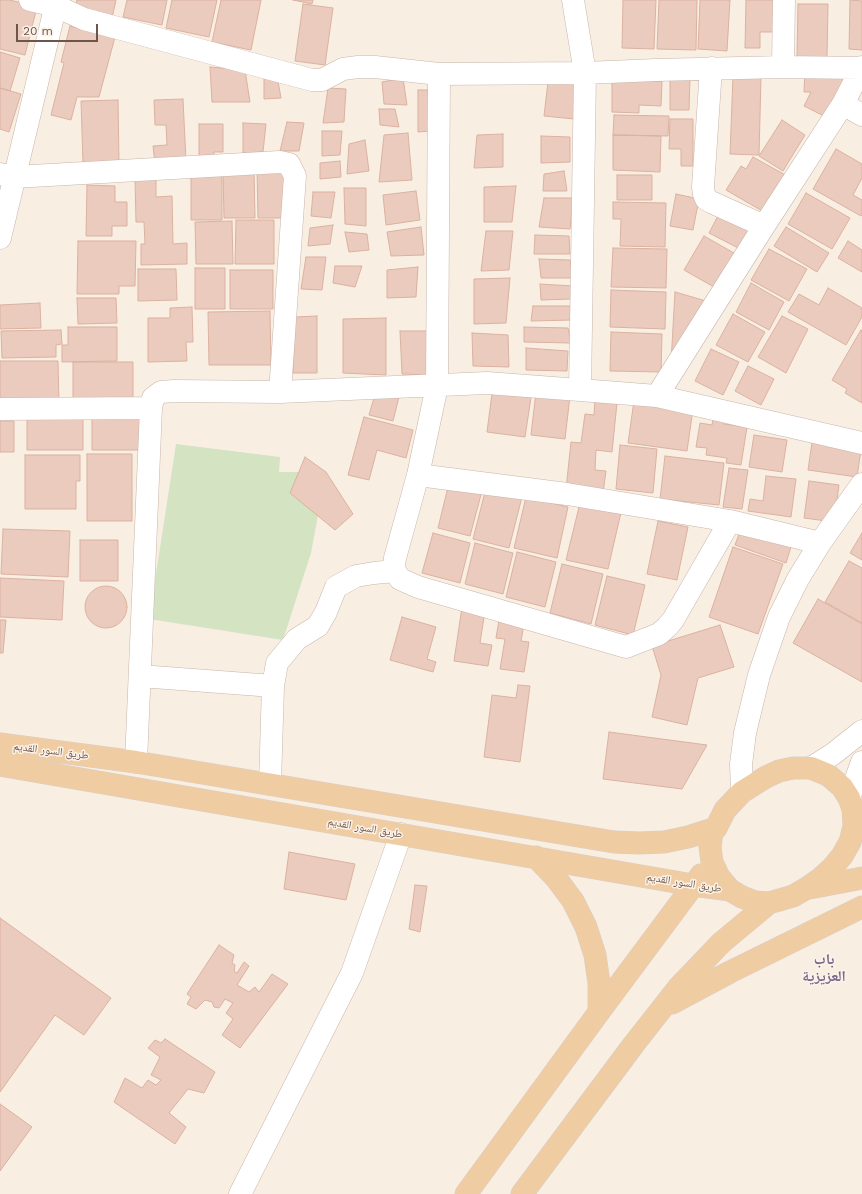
<!DOCTYPE html>
<meta charset="utf-8">
<style>
body{margin:0}
#map{position:relative;width:862px;height:1194px;overflow:hidden;background:#f9eee2;font-family:"Work Sans",sans-serif}
canvas{display:block}
.scale{position:absolute;left:16px;top:24px;width:82px;height:18px;box-sizing:border-box;border:2px solid #6d554c;border-top:0;padding-left:5px;font-size:12px;line-height:14px;white-space:nowrap;color:#6d554c;-webkit-text-stroke:3px #fcf2e8;paint-order:stroke}
</style>
<div id="map">
<canvas width="862" height="1194"></canvas>
<div class="scale">20 m</div>
</div>
<script>
const ctx = document.querySelector('canvas').getContext('2d');
ctx.lineJoin = 'round';
function fillPath(path, color) {
  ctx.fillStyle = color;
  ctx.fill(path, 'evenodd');
}
function shape(rows) {
  const path = new Path2D();
  for (const r of rows) {
    if (r.length === 3) {
      path.moveTo(r[0] + r[2], r[1]);
      path.arc(r[0], r[1], r[2], 0, 2 * Math.PI);
      continue;
    }
    path.moveTo(r[0], r[1]);
    for (let i = 2; i < r.length; i += 2) path.lineTo(r[i], r[i + 1]);
  }
  return path;
}
function strokePath(path, color, width, dash) {
  ctx.strokeStyle = color;
  ctx.lineWidth = width;
  ctx.lineCap = dash ? 'butt' : 'round';
  ctx.setLineDash(dash || []);
  ctx.stroke(path);
}
function write(font, color, halo, rows, align = 'center') {
  ctx.font = font + ' "Work Sans","Noto Naskh Arabic",sans-serif';
  ctx.lineWidth = 3;
  ctx.setLineDash([]);
  ctx.textBaseline = 'middle';
  ctx.strokeStyle = halo;
  ctx.fillStyle = color;
  for (const [text, x, y, turn = 0] of rows) {
    ctx.save();
    ctx.translate(x, y);
    ctx.rotate((+turn || 0) * Math.PI / 180);
    ctx.textAlign = isNaN(turn) ? turn : align;
    if (halo) ctx.strokeText(text, 0, 0);
    ctx.fillText(text, 0, 0);
    ctx.restore();
  }
}
fillPath(shape([
 [176,444,280,457,279,472,326,472,311,553,283,640,149,619]
]), '#d4e4c3');
const building = shape([
 [0,0,10,0,37,7,25,55,0,49,0,0],
 [77,0,116,0,112,18,75,8,77,0],
 [127,0,167,0,162,25,123,17,127,0],
 [172,0,217,0,209,37,166,28,172,0],
 [221,0,261,0,251,50,212,42,221,0],
 [293,0,313,0,312,4,293,0],
 [623,0,656,0,654,49,622,48,623,0],
 [659,0,697,0,696,50,657,49,659,0],
 [700,0,730,0,727,51,698,49,700,0],
 [746,0,781,0,780,32,760,32,760,48,745,48,746,0],
 [850,0,862,1,862,50,849,49,850,0],
 [303,4,333,8,325,65,295,61,303,4],
 [798,4,828,4,827,57,797,57,798,4],
 [70,26,115,37,99,97,77,97,71,120,51,115,64,63,61,62,70,26],
 [0,52,20,58,10,91,0,88,0,52],
 [210,67,245,70,250,102,212,102,210,67],
 [805,68,846,70,830,119,804,106,811,92,804,92,805,68],
 [277,76,281,98,264,99,264,78,277,76],
 [733,76,761,77,759,155,730,154,733,76],
 [670,77,690,77,689,110,670,110,670,77],
 [403,78,407,105,384,104,382,82,403,78],
 [612,80,662,81,661,106,639,105,639,113,612,112,612,80],
 [548,82,574,82,574,119,544,116,548,82],
 [0,88,21,94,9,132,0,129,0,88],
 [328,88,346,89,344,122,323,123,328,88],
 [418,90,428,90,430,131,418,132,418,90],
 [183,99,186,161,155,163,153,146,167,145,166,125,155,125,154,100,183,99],
 [118,100,119,162,83,163,81,101,118,100],
 [379,109,395,109,399,127,380,125,379,109],
 [614,115,669,116,668,136,613,135,614,115],
 [670,119,693,119,693,166,681,166,681,149,669,149,670,119],
 [782,120,805,135,783,171,759,156,782,120],
 [287,122,304,123,299,151,280,151,287,122],
 [243,123,266,124,263,152,243,153,243,123],
 [199,124,223,124,223,152,214,152,214,158,199,158,199,124],
 [322,131,342,131,340,155,322,156,322,131],
 [408,133,412,180,379,182,384,135,408,133],
 [503,134,503,167,474,168,477,135,503,134],
 [613,135,661,136,660,172,613,170,613,135],
 [541,136,570,137,570,162,541,163,541,136],
 [365,140,369,171,347,174,349,144,365,140],
 [836,149,862,164,862,178,853,195,862,200,862,214,861,216,813,189,836,149],
 [753,157,789,177,764,212,726,190,741,166,746,169,753,157],
 [340,161,341,177,320,179,320,163,340,161],
 [284,167,285,218,258,218,257,168,284,167],
 [254,169,255,218,224,218,223,170,254,169],
 [564,171,567,191,543,191,544,174,564,171],
 [222,172,222,220,191,220,191,173,222,172],
 [617,175,652,175,652,200,617,200,617,175],
 [156,176,156,197,172,196,173,244,187,243,187,264,141,265,141,244,145,244,144,222,136,222,135,177,156,176],
 [87,185,115,186,115,202,127,202,127,226,112,226,112,236,86,236,87,185],
 [516,186,512,222,484,222,484,187,516,186],
 [344,188,366,188,366,226,345,224,344,188],
 [416,191,420,220,386,225,383,195,416,191],
 [313,192,335,192,331,218,311,216,313,192],
 [806,193,850,218,832,249,788,224,806,193],
 [676,194,699,199,693,230,670,226,676,194],
 [544,198,573,198,570,229,539,227,544,198],
 [613,202,666,203,665,247,620,246,621,219,613,219,613,202],
 [721,210,756,229,744,251,709,233,721,210],
 [236,220,274,220,274,264,235,264,236,220],
 [232,221,233,264,196,264,195,222,232,221],
 [333,225,330,244,308,246,310,228,333,225],
 [421,227,424,255,391,256,387,232,421,227],
 [786,227,829,253,817,272,774,246,786,227],
 [486,231,513,231,509,270,481,271,486,231],
 [345,232,367,234,369,250,349,252,345,232],
 [535,235,569,236,570,254,534,254,535,235],
 [704,236,741,257,721,291,684,270,704,236],
 [78,241,136,241,135,286,119,286,119,294,77,294,78,241],
 [848,241,862,250,862,272,838,258,848,241],
 [613,248,667,249,666,288,611,287,613,248],
 [769,249,807,269,789,301,751,280,769,249],
 [306,257,326,257,322,290,301,289,306,257],
 [539,259,570,260,574,278,541,278,539,259],
 [335,266,362,266,355,287,333,283,335,266],
 [418,267,416,297,387,298,387,270,418,267],
 [195,268,225,268,225,309,195,309,195,268],
 [138,269,176,269,177,300,138,301,138,269],
 [230,270,273,270,273,309,230,309,230,270],
 [510,278,506,323,474,324,474,279,510,278],
 [751,283,784,302,769,330,736,312,751,283],
 [540,284,573,286,571,299,541,300,540,284],
 [828,288,862,308,862,317,846,345,788,312,799,294,819,305,828,288],
 [611,290,666,292,665,329,610,327,611,290],
 [675,292,706,301,671,363,675,292],
 [77,298,116,298,117,323,78,324,77,298],
 [40,303,41,328,0,329,0,305,40,303],
 [533,306,570,306,573,320,531,321,533,306],
 [192,307,193,342,186,342,187,361,148,362,148,318,170,318,170,308,192,307],
 [270,311,271,365,209,365,208,312,270,311],
 [733,314,765,332,748,362,716,345,733,314],
 [317,316,317,373,293,373,295,317,317,316],
 [782,316,808,329,786,373,758,357,782,316],
 [386,318,386,375,343,373,343,319,386,318],
 [68,327,117,327,117,361,62,362,62,345,68,345,68,327],
 [524,327,568,328,571,343,524,342,524,327],
 [61,330,62,344,56,345,56,357,2,358,1,331,61,330],
 [861,330,862,331,862,403,845,393,847,389,832,380,861,330],
 [400,331,431,331,431,375,402,374,400,331],
 [611,332,662,334,661,372,610,371,611,332],
 [472,333,508,335,509,367,473,366,472,333],
 [526,348,568,351,567,371,526,370,526,348],
 [711,349,739,362,723,395,695,381,711,349],
 [0,361,58,361,59,404,0,404,0,361],
 [73,362,133,362,133,401,73,401,73,362],
 [748,366,774,379,761,405,735,391,748,366],
 [493,386,532,391,525,437,487,432,493,386],
 [376,391,399,397,393,421,369,415,376,391],
 [536,392,570,396,565,439,531,435,536,392],
 [595,401,617,403,612,452,596,450,595,470,606,471,603,493,566,489,571,442,581,443,585,414,594,415,595,401],
 [634,401,693,409,687,451,628,443,634,401],
 [714,413,725,415,724,424,747,427,741,465,726,463,727,458,706,455,707,448,696,447,700,423,712,425,714,413],
 [27,414,83,414,83,450,27,450,27,414],
 [92,416,142,416,142,450,92,450,92,416],
 [364,417,413,430,406,458,377,450,369,480,348,475,364,417],
 [0,421,14,421,14,452,0,452,0,421],
 [754,435,787,440,782,472,749,467,754,435],
 [812,443,861,450,857,477,808,470,812,443],
 [620,445,657,449,653,493,616,489,620,445],
 [87,454,132,454,132,521,87,521,87,454],
 [25,455,80,455,80,481,76,481,76,509,25,509,25,455],
 [665,456,724,463,719,505,660,499,665,456],
 [305,457,326,472,353,514,335,530,290,493,305,457],
 [729,468,748,470,742,509,723,507,729,468],
 [766,476,796,479,791,517,748,511,750,499,763,501,766,476],
 [809,481,839,485,834,522,804,518,809,481],
 [449,483,482,491,470,536,438,528,449,483],
 [486,488,522,497,509,548,473,539,486,488],
 [526,497,568,507,557,558,514,548,526,497],
 [581,499,622,508,608,569,566,560,581,499],
 [658,521,688,527,677,580,647,574,658,521],
 [742,526,792,544,786,563,735,545,742,526],
 [3,529,70,531,68,577,1,574,3,529],
 [433,533,470,543,460,583,422,573,433,533],
 [862,533,862,560,850,553,862,533],
 [80,540,118,540,118,581,80,581,80,540],
 [475,543,513,553,503,594,465,584,475,543],
 [733,547,783,564,758,634,709,617,733,547],
 [517,552,556,562,545,607,506,597,517,552],
 [849,561,862,568,862,623,825,602,849,561],
 [562,564,603,574,591,624,550,613,562,564],
 [607,576,645,585,633,635,595,625,607,576],
 [0,578,64,581,62,620,0,617,0,578],
 [106,607,21],
 [818,599,862,624,862,682,793,643,818,599],
 [462,607,485,611,480,643,492,645,488,666,454,661,462,607],
 [500,614,525,618,521,641,529,642,524,672,500,669,505,639,496,638,500,614],
 [402,617,436,627,427,659,436,662,433,672,390,660,402,617],
 [0,620,6,620,3,653,0,653,0,620],
 [720,625,734,667,698,678,687,725,652,717,661,675,652,646,720,625],
 [518,685,530,686,520,762,484,757,492,695,516,698,518,685],
 [609,732,707,745,682,789,603,779,609,732],
 [289,852,355,864,346,900,284,889,289,852],
 [415,885,427,886,420,932,409,929,415,885],
 [0,918,111,998,84,1035,55,1015,0,1092,0,918],
 [219,945,234,955,232,963,235,965,234,971,237,973,244,962,249,966,237,985,249,992,255,987,259,992,272,974,288,984,240,1048,222,1035,233,1019,226,1013,233,1003,225,999,219,1008,214,1007,212,1002,205,1000,196,1009,187,1004,191,997,187,994,219,945],
 [165,1039,215,1072,204,1093,188,1089,169,1113,186,1127,175,1144,114,1102,125,1078,142,1088,148,1080,156,1085,161,1080,151,1075,160,1057,148,1048,155,1040,161,1043,165,1039],
 [0,1104,32,1127,0,1171,0,1104]
]);
fillPath(building, '#ebcbbd');
strokePath(building, '#dbb1a0', 1);
const minor = shape([
 [30,0,56,6,84,19,312,80,322,80,343,69,358,67,375,67,439,74,585,73,656,70,783,67,862,68],
 [573,0,585,73,580,390],
 [783,67,784,0],
 [711,68,703,187,704,194,706,199,711,202,764,226],
 [439,74,437,386,418,475,395,558,394,566,395,571,400,579,418,587,626,647,659,634,667,627,673,620,730,521],
 [843,104,862,115],
 [0,174,14,177,280,162,289,164,295,176,280,392],
 [0,238,57,0],
 [657,396,764,226,843,104,862,67],
 [0,409,151,408],
 [418,475,567,494,730,521,820,543],
 [140,676,273,686],
 [136,762,151,408,153,398,161,392,174,391,280,392,487,383,580,390,657,396,862,443],
 [811,768,833,754,862,731],
 [270,784,273,686,277,663,297,639,318,626,326,612,336,587,356,576,374,573,395,571],
 [742,792,741,764,745,733,759,675,779,617,798,579,820,543,862,484],
 [849,798,862,762],
 [240,1194,352,973,401,834]
]);
const major = shape([
 [0,744,136,762,614,842,639,843,664,842,688,837,716,828],
 [0,765,693,885,730,890],
 [793,768,811,768,828,775,842,787,849,798,853,809,854,826,850,842,842,856,832,868,820,879,807,888,793,896,769,903,755,902,742,897,730,890,719,877,712,862,710,847,712,833,716,828,725,810,742,792,766,777,779,771,793,768],
 [536,857,556,878,573,901,586,927,595,955,599,983,599,1012],
 [810,888,862,878],
 [672,1003,730,972,862,907],
 [466,1194,599,1012,701,875],
 [522,1194,634,1044,678,988,721,943,769,903]
]);
strokePath(minor, '#c8b5ab', 23);
strokePath(major, '#d6cfcd', 23);
strokePath(minor, '#fff', 22);
strokePath(major, '#f0cca2', 22);
write('11px', '#6d554c', '#fcf2e8', [
 ["طريق السور القديم",51,751,7],
 ["طريق السور القديم",365,828,10],
 ["طريق السور القديم",684,883,9]
]);
write('bold 15px', '#7a648a', '#fcf2e8', [
 ["باب",824,960],
 ["العزيزية",824,977]
]);
</script>
